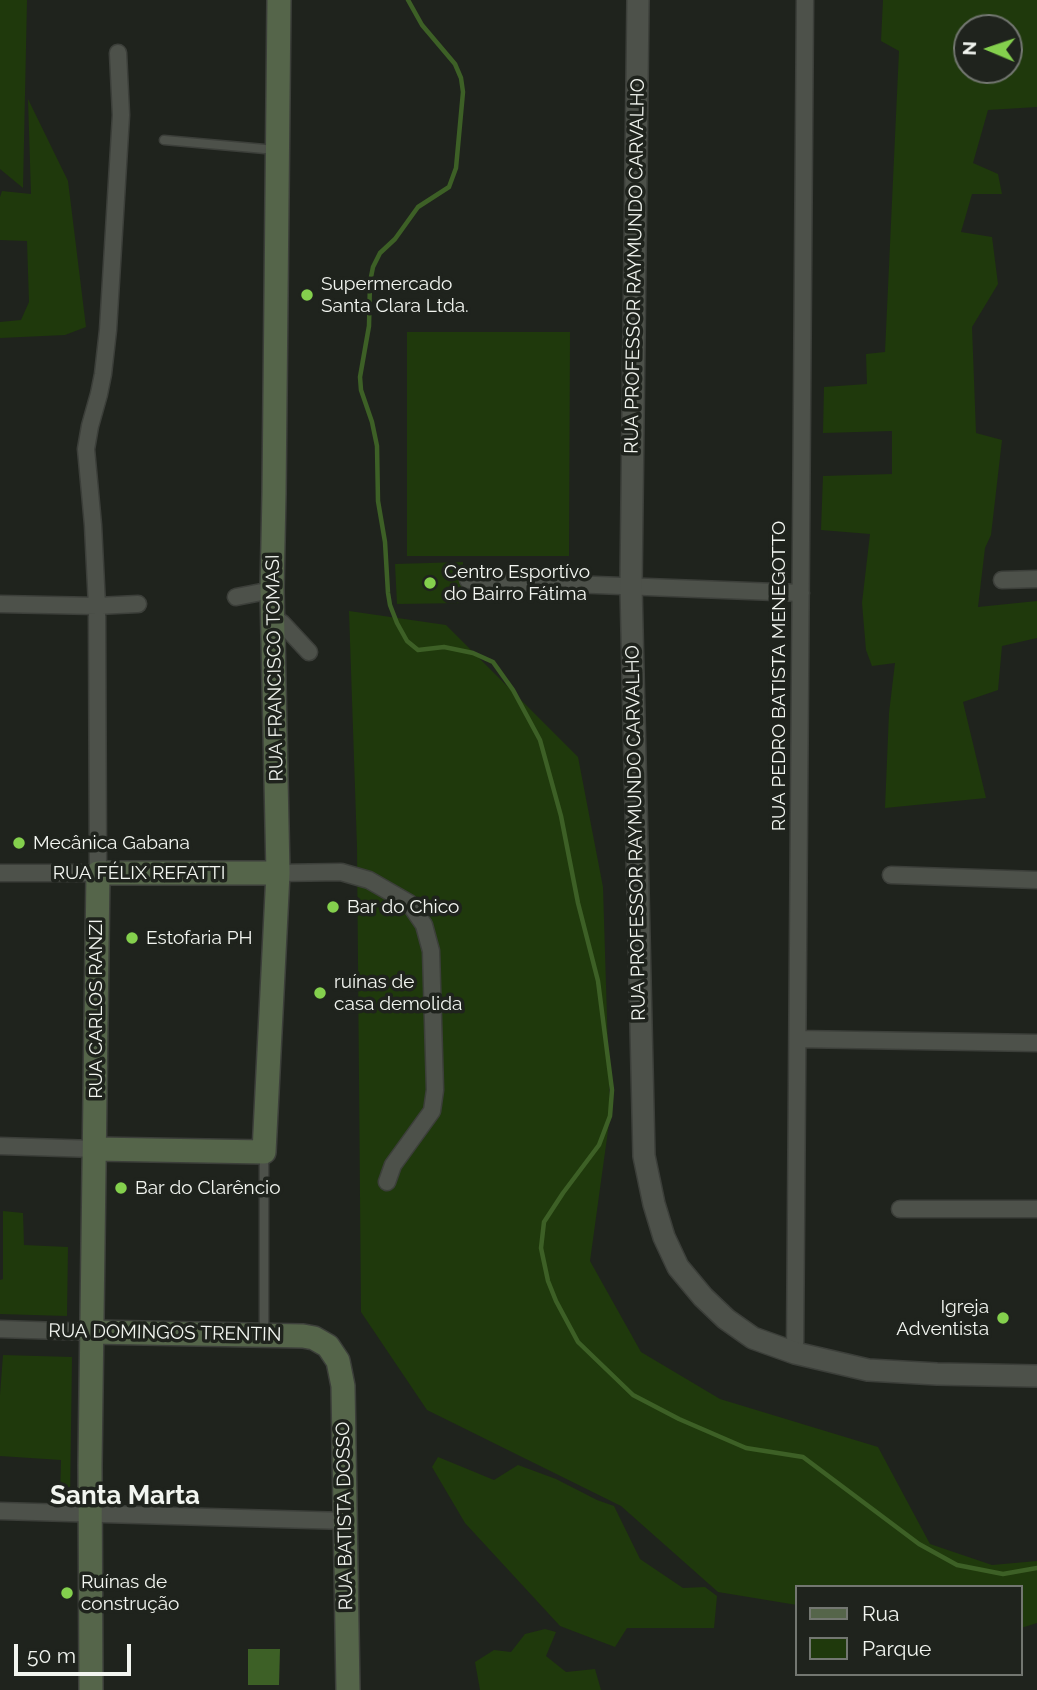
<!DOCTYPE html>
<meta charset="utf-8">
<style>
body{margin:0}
#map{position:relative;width:1037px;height:1690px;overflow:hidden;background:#1f231d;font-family:Raleway,sans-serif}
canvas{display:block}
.legend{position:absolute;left:795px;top:1585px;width:228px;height:91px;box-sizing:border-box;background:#1f231d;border:2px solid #737771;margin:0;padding:9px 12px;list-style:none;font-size:21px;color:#f2f5f0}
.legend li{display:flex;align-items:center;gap:14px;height:35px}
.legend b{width:35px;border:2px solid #737771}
.north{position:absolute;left:953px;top:14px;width:70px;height:70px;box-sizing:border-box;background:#1f231d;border:2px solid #737771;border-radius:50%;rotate:272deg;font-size:19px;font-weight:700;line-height:28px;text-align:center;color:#f2f5f0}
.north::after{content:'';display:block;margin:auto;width:24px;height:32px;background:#84d04d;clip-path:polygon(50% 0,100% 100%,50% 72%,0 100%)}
.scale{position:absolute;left:14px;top:1644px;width:117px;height:32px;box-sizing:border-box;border:4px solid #f2f5f0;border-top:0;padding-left:9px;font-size:21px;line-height:24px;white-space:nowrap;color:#f2f5f0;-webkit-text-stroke:5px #1f231d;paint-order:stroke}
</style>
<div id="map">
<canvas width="1037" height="1690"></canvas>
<ul class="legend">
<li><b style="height:9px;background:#55654a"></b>Rua</li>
<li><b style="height:19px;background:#1f390c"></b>Parque</li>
</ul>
<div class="north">N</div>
<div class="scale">50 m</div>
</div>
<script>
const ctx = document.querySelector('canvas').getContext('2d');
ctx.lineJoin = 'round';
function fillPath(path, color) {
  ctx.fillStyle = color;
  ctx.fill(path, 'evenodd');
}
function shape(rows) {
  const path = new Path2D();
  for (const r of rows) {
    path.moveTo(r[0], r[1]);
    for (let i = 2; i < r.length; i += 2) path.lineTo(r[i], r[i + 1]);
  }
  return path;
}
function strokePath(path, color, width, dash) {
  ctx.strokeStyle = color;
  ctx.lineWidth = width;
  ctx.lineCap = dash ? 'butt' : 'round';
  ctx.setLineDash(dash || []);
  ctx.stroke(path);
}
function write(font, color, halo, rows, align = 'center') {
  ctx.font = font + ' Raleway,sans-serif';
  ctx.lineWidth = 7;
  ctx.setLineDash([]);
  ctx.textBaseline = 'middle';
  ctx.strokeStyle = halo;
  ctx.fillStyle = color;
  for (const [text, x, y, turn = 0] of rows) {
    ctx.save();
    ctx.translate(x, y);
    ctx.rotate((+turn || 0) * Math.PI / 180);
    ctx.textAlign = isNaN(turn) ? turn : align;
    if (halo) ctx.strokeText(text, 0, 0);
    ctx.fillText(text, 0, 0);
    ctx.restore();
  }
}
fillPath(shape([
 [0,0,27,0,23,188,0,169],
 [883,0,1037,0,1037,107,988,110,973,163,998,174,1002,194,972,194,961,232,992,237,998,284,972,327,976,433,1002,440,991,535,985,548,978,607,1037,601,1037,638,1002,646,998,690,963,702,986,798,885,808,889,713,895,663,872,666,866,650,862,603,870,534,821,530,823,476,892,474,892,431,823,433,824,387,867,384,866,354,885,352,899,51,881,41],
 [967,28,1009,28,1009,70,967,70],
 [28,99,68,181,86,327,65,335,0,338,0,322,21,320,29,302,27,241,0,240,0,197,2,191,31,194],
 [407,332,570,332,569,556,407,556],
 [463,562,464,603,397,604,395,564],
 [349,611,446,625,578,757,603,887,610,1116,590,1261,641,1352,720,1399,878,1447,930,1544,992,1565,1037,1561,1037,1623,1021,1628,1021,1587,797,1587,797,1605,718,1592,621,1506,427,1410,361,1312,357,847],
 [3,1211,23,1213,24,1245,68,1247,67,1316,0,1314,0,1280,3,1279],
 [3,1355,72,1357,70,1502,60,1499,61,1460,0,1456,0,1395],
 [438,1457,494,1480,518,1465,556,1479,597,1500,614,1506,640,1559,683,1588,705,1587,717,1596,714,1628,627,1628,615,1647,560,1626,465,1523,432,1467],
 [545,1629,556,1632,546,1656,566,1672,595,1669,601,1690,480,1690,475,1662,494,1650,511,1652,525,1634]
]), '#1f390c');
fillPath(shape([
 [248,1649,280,1649,279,1685,248,1685]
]), '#3d6026');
strokePath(shape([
 [408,0,422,25,455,64,461,78,463,92,456,168,449,187,418,207,395,239,380,253,373,267,370,282,369,326,360,377,361,390,372,422,377,446,378,501,385,542,388,593,390,605,397,623,407,641,418,650,444,647,473,653,493,662,513,690,540,740,561,816,578,903,598,981,612,1090,610,1116,599,1145,563,1193,544,1222,541,1248,548,1281,556,1301,578,1342,633,1395,679,1419,746,1448,803,1457,919,1544,957,1565,1003,1574,1037,1568]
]), '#3d6026', 4.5);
const service = shape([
 [164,140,276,150],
 [264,1332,264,1153]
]);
const minor = shape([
 [468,580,801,593],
 [1002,580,1037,579],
 [236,597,272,590],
 [0,604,97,606,138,604],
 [272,616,282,623,309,652],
 [0,873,98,873,97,606,93,525,86,449,90,426,99,394,103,374,108,330,121,115,118,53],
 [278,873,341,872,369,880,409,903,424,925,431,951,435,1090,432,1111,393,1165,387,1182],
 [891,875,1037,880],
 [798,1039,1037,1043],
 [0,1146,95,1149],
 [900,1209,1037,1209],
 [0,1329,92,1332],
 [795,1353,805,0],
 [0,1511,346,1521]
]);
const tertiary = shape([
 [638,0,631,586,644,1156,654,1204,664,1237,678,1267,703,1297,726,1319,753,1338,795,1353,868,1370,937,1374,1037,1376]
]);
const secondary = shape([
 [95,1149,264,1152,278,873,272,590,274,494,279,0],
 [92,1332,303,1336,314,1338,328,1346,338,1361,343,1386,348,1690],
 [91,1690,90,1465,98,873,278,873]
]);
strokePath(service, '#3c3f3a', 11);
strokePath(minor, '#3c3f3a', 19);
strokePath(tertiary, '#3c3f3a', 24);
strokePath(secondary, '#3c3f3a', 26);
strokePath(service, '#4d514a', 8);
strokePath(minor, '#4d514a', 16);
strokePath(tertiary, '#4d514a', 21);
strokePath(secondary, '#55654a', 23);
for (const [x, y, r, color] of [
 [307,295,7,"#84d04d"],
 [430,583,7,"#84d04d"],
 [19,843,7,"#84d04d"],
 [333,907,7,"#84d04d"],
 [132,938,7,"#84d04d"],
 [320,993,7,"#84d04d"],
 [121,1188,7,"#84d04d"],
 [1003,1318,7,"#84d04d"],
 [67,1593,7,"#84d04d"]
]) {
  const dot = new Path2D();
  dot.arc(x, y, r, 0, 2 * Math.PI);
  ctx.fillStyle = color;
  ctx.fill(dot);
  strokePath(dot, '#1f231d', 2.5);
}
write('19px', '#f2f5f0', '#1f231d', [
 ["RUA PROFESSOR RAYMUNDO CARVALHO",635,266,-89],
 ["RUA FRANCISCO TOMASI",275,668,-91],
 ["RUA PEDRO BATISTA MENEGOTTO",779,676,-90],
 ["RUA PROFESSOR RAYMUNDO CARVALHO",636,833,-91],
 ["RUA FÉLIX REFATTI",139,873],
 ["RUA CARLOS RANZI",96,1009,-90],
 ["RUA DOMINGOS TRENTIN",165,1333,1],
 ["RUA BATISTA DOSSO",345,1516,-91]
]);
write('19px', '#f2f5f0', '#1f231d', [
 ["Supermercado",321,284],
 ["Santa Clara Ltda.",321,306],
 ["Centro Esportívo",444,572],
 ["do Bairro Fátima",444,594],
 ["Mecânica Gabana",33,843],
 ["Bar do Chico",347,907],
 ["Estofaria PH",146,938],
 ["ruínas de",334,982],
 ["casa demolida",334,1004],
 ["Bar do Clarêncio",135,1188],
 ["Igreja",989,1307,"right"],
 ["Adventista",989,1329,"right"],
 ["Ruínas de",81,1582],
 ["construção",81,1604]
], 'left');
write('bold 26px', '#f2f5f0', '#1f231d', [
 ["Santa Marta",125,1496]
]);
</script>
